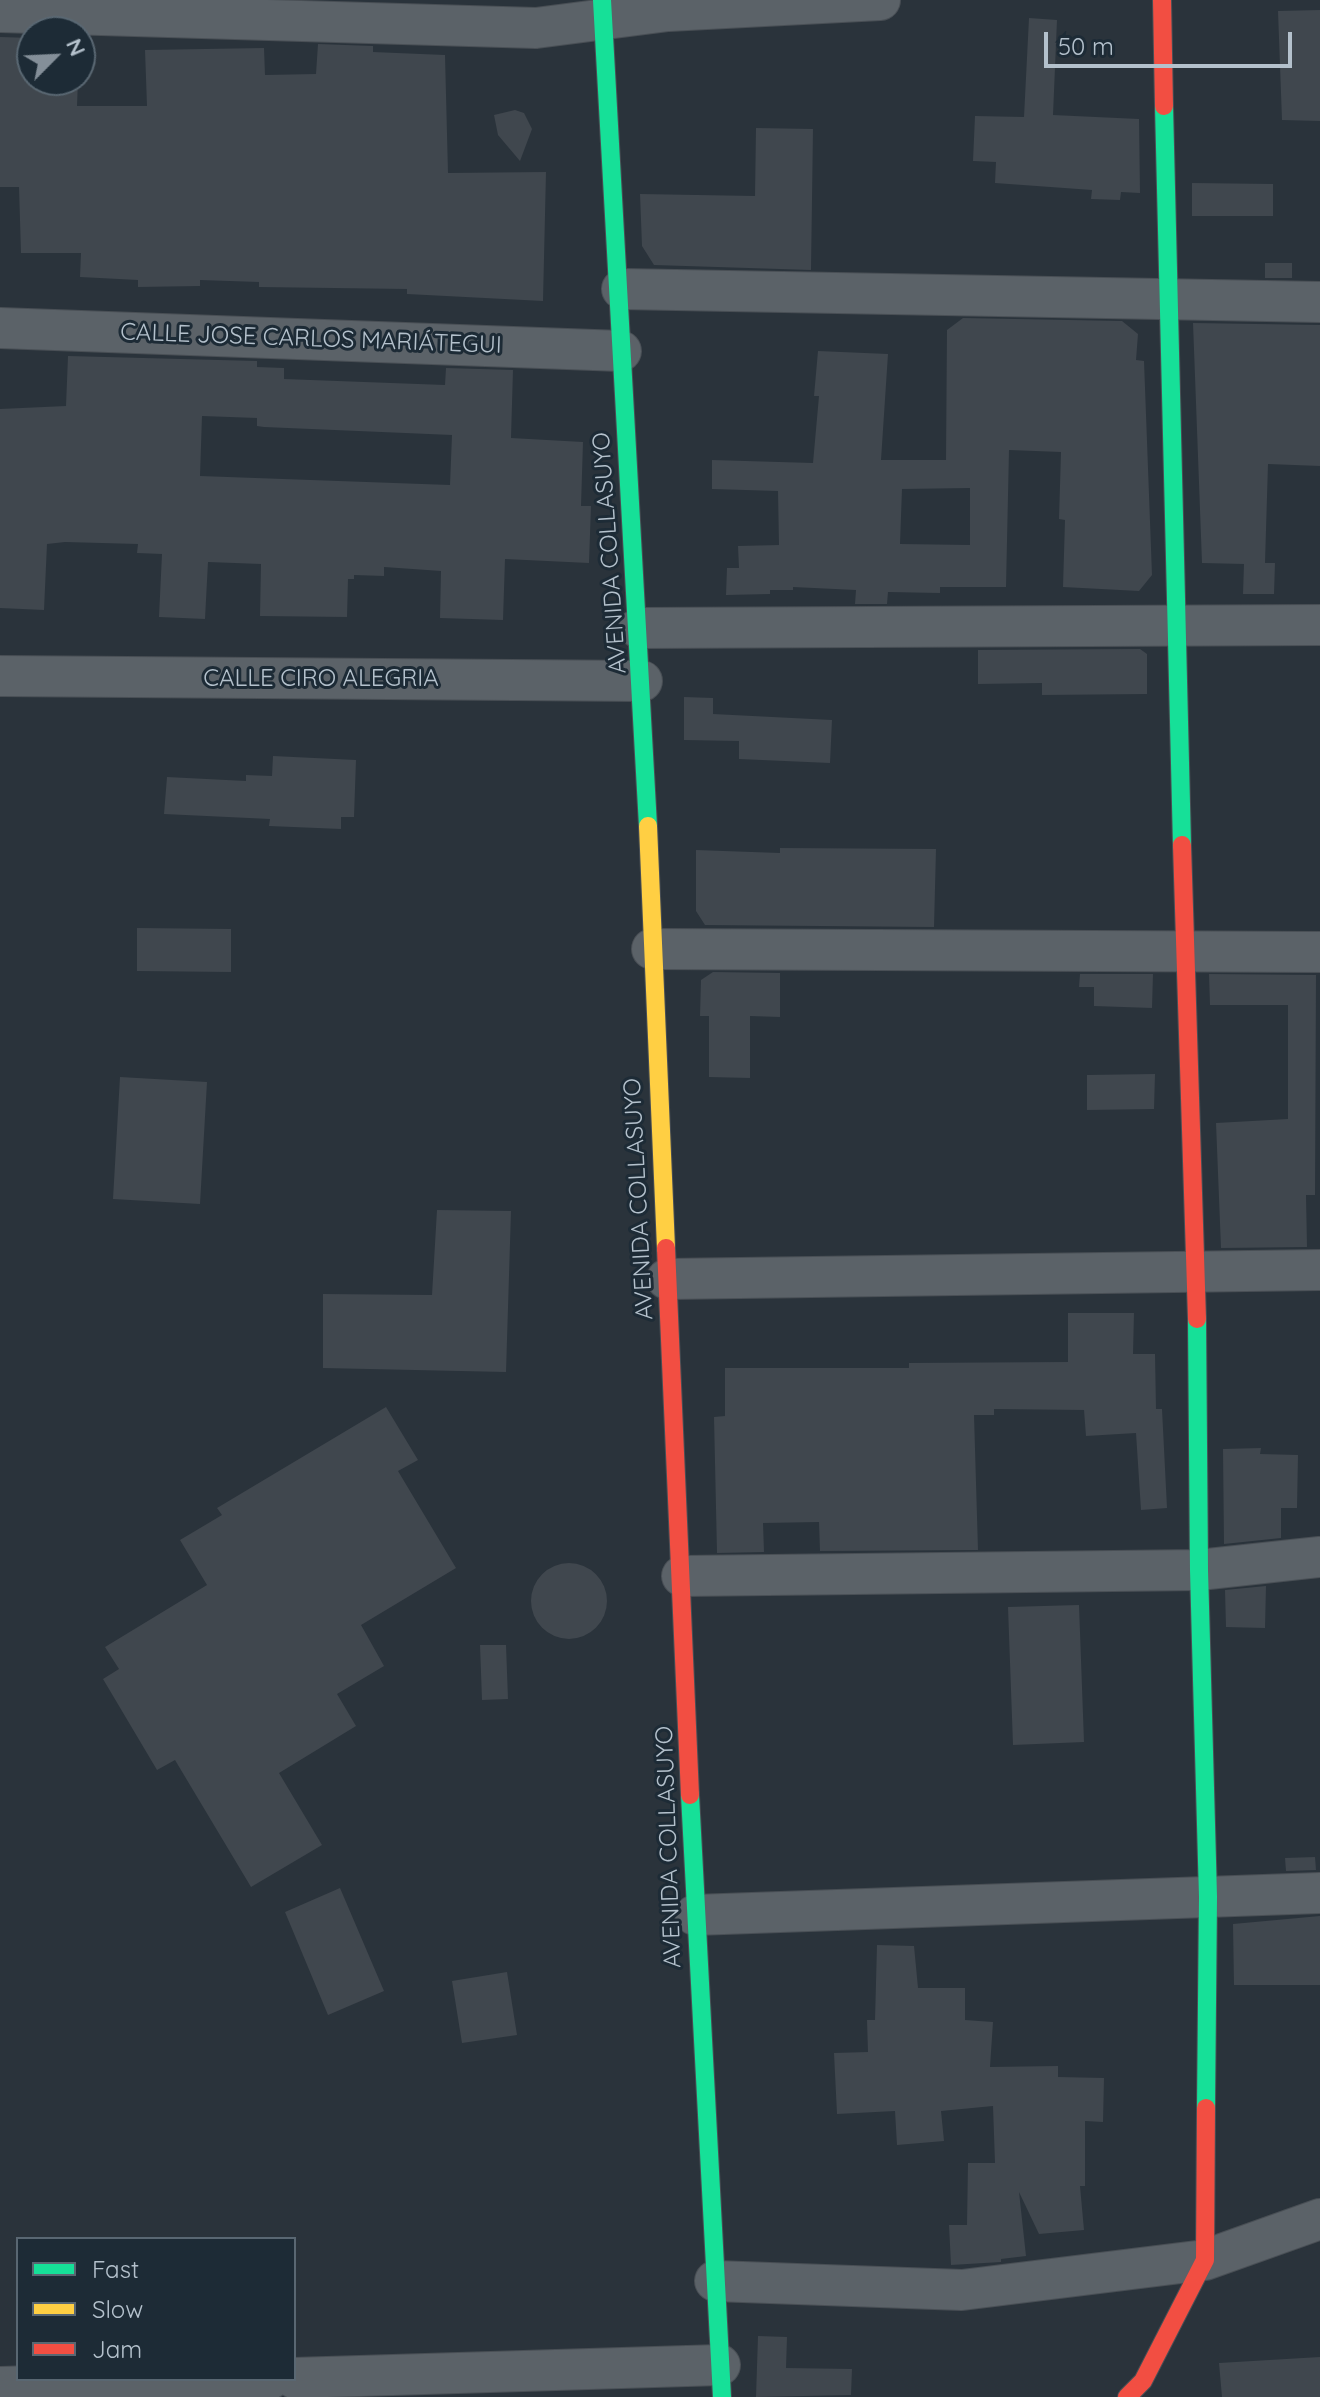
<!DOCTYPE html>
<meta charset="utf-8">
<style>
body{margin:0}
#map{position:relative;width:1320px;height:2397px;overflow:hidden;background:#2a333b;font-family:Quicksand,sans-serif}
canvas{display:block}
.legend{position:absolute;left:16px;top:2237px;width:280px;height:144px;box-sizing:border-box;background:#1d2b36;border:2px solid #596772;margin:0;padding:10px 14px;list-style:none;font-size:24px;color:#b4c1cc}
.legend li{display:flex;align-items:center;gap:16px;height:40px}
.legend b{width:40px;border:2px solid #596772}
.north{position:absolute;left:16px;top:16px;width:80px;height:80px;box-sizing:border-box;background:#1d2b36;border:2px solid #596772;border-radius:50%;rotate:66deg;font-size:22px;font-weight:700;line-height:32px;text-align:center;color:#b4c1cc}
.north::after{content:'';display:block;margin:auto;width:28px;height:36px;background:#848f99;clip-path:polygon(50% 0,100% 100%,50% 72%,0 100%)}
.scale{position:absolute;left:1044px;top:32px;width:248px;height:36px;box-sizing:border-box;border:4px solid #b4c1cc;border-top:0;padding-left:10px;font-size:24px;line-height:28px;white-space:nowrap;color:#b4c1cc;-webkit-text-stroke:6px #1d2b36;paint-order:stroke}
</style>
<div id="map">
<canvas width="1320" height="2397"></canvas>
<ul class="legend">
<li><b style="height:10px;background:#16e098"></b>Fast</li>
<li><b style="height:10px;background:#ffcf43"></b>Slow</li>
<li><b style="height:10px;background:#f24e42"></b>Jam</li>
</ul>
<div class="north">N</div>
<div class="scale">50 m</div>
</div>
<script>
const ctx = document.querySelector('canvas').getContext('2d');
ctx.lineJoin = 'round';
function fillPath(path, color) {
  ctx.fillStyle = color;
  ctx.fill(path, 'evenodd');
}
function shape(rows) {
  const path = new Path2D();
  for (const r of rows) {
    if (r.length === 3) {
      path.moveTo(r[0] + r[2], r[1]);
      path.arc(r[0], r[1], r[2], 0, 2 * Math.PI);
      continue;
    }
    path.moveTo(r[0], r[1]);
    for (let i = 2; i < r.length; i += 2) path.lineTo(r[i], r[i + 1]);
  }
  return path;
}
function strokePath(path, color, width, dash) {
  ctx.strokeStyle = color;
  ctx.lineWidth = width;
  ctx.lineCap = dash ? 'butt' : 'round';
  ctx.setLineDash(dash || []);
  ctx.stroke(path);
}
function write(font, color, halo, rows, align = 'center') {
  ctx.font = font + ' Quicksand,sans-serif';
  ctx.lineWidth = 6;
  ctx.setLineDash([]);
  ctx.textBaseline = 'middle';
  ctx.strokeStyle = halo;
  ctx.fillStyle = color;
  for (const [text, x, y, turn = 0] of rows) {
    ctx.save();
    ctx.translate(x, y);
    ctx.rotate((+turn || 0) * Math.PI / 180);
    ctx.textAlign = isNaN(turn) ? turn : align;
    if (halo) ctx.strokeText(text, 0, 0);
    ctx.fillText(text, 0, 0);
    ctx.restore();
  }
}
fillPath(shape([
 [1320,10,1320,121,1282,120,1278,11],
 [1029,18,1057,20,1053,115,1139,119,1140,193,1121,192,1120,200,1091,199,1092,190,995,183,996,162,973,161,975,116,1024,117],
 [0,37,32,38,32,80,78,80,77,106,147,106,145,50,264,48,265,75,316,74,318,44,373,46,373,52,445,55,448,173,546,172,543,301,407,294,407,289,259,287,259,282,200,280,200,286,138,287,138,280,80,277,81,253,21,253,19,187,0,187],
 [515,110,524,113,532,129,520,161,498,135,494,115],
 [756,128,813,129,811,270,654,265,642,246,640,194,755,196],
 [1192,183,1273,184,1273,216,1192,216],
 [1265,263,1292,263,1292,278,1265,278],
 [963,318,1122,321,1138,334,1136,360,1144,361,1152,575,1139,591,1063,587,1065,520,1059,519,1061,452,1009,450,1006,587,940,587,940,593,888,592,887,604,855,604,856,590,793,587,793,590,770,590,770,594,726,595,727,568,739,568,738,546,779,545,778,491,712,489,712,460,813,463,819,396,814,396,818,351,888,354,881,460,946,460,947,330],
 [970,488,970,545,900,544,902,489],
 [1193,323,1320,325,1320,466,1268,464,1265,563,1275,563,1274,594,1243,594,1244,564,1202,563],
 [68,356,257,361,257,367,284,368,284,379,445,385,446,368,513,370,511,438,583,442,581,506,591,506,589,563,505,559,503,620,440,618,441,571,384,567,384,576,354,575,354,579,348,579,347,617,260,616,261,564,208,562,205,619,159,617,162,554,137,553,138,544,65,542,47,544,44,610,0,608,0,409,66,406],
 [202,416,257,418,257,426,264,427,452,435,450,485,200,476],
 [1140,649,1147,654,1147,694,1042,695,1042,683,978,684,978,650],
 [684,697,713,698,713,714,832,720,830,763,739,759,739,741,684,740],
 [273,756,356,760,354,817,341,817,341,829,269,826,270,819,164,814,167,777,246,781,246,775,272,776],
 [780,848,936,849,934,927,705,925,696,911,696,850,780,853],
 [137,928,231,929,231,972,137,971],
 [713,972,780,973,780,1017,750,1016,750,1078,709,1077,709,1016,700,1016,701,980],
 [1080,974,1153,974,1152,1008,1094,1006,1094,987,1079,987],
 [1209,974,1316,975,1315,1195,1306,1195,1307,1247,1221,1248,1216,1123,1288,1119,1288,1005,1210,1005],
 [1155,1074,1154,1109,1087,1110,1087,1075],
 [120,1077,207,1082,200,1204,113,1199],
 [437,1210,511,1211,506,1372,323,1368,323,1294,432,1295],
 [1068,1313,1134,1313,1133,1354,1155,1354,1156,1409,1162,1409,1167,1508,1141,1510,1136,1433,1086,1436,1084,1410,994,1409,994,1415,974,1415,978,1550,820,1551,819,1522,763,1523,764,1552,717,1553,714,1417,725,1416,725,1368,909,1368,909,1363,1068,1362],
 [386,1407,418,1460,398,1471,456,1568,361,1625,384,1666,337,1694,356,1726,279,1773,322,1845,251,1887,175,1760,157,1770,103,1679,119,1669,105,1647,207,1585,180,1540,222,1515,217,1508],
 [1261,1448,1260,1454,1298,1455,1297,1508,1281,1508,1281,1538,1224,1544,1223,1449],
 [569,1601,38],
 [1266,1586,1265,1628,1226,1627,1225,1590],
 [1079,1605,1084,1742,1013,1745,1008,1607],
 [480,1645,506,1645,508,1699,482,1700],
 [1315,1857,1316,1870,1286,1871,1285,1858],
 [340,1888,384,1991,328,2015,285,1912],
 [1320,1916,1320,1985,1234,1985,1233,1924],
 [877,1945,914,1946,918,1988,965,1988,965,2020,993,2022,990,2067,1058,2066,1058,2077,1104,2078,1103,2122,1085,2121,1085,2186,1080,2186,1084,2230,1039,2234,1019,2192,1026,2256,1001,2259,1001,2262,951,2265,949,2225,967,2225,968,2163,995,2163,993,2106,941,2111,944,2141,897,2145,895,2111,837,2114,834,2053,868,2052,867,2020,875,2020],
 [507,1972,517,2035,462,2043,452,1981],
 [758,2336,787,2337,786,2368,852,2369,851,2395,756,2397],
 [1320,2357,1320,2397,1222,2397,1219,2363]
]), '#40474e');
const street = shape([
 [0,12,536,28,668,11,880,0],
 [622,289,1320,302],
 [0,328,621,351],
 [639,628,1320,625],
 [0,676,642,681],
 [652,949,1320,952],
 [667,1279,1320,1270],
 [682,1576,1199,1570,1320,1557],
 [695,1915,1320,1893],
 [715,2281,962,2290,1205,2260,1320,2219],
 [294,2378,720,2365],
 [0,2387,270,2379]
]);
const fast = shape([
 [602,0,648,826],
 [1164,106,1182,845],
 [1197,1319,1199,1570,1208,1897,1206,2108],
 [690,1795,722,2397]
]);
const slow = shape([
 [648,826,666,1248]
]);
const jam = shape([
 [1162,0,1164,106],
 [1182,845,1197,1319],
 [666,1248,690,1795],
 [1127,2397,1143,2381,1205,2260,1206,2108]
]);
strokePath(street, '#494f55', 42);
strokePath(fast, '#494f55', 20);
strokePath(slow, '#494f55', 20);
strokePath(jam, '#494f55', 20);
strokePath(street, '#5b6268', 40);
strokePath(fast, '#16e098', 18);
strokePath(slow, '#ffcf43', 18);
strokePath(jam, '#f24e42', 18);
write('24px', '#b4c1cc', '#1d2b36', [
 ["CALLE JOSE CARLOS MARIÁTEGUI",311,339,2],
 ["AVENIDA COLLASUYO",610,553,-94],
 ["CALLE CIRO ALEGRIA",321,679],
 ["AVENIDA COLLASUYO",639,1199,-93],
 ["AVENIDA COLLASUYO",669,1847,-92]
]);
</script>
